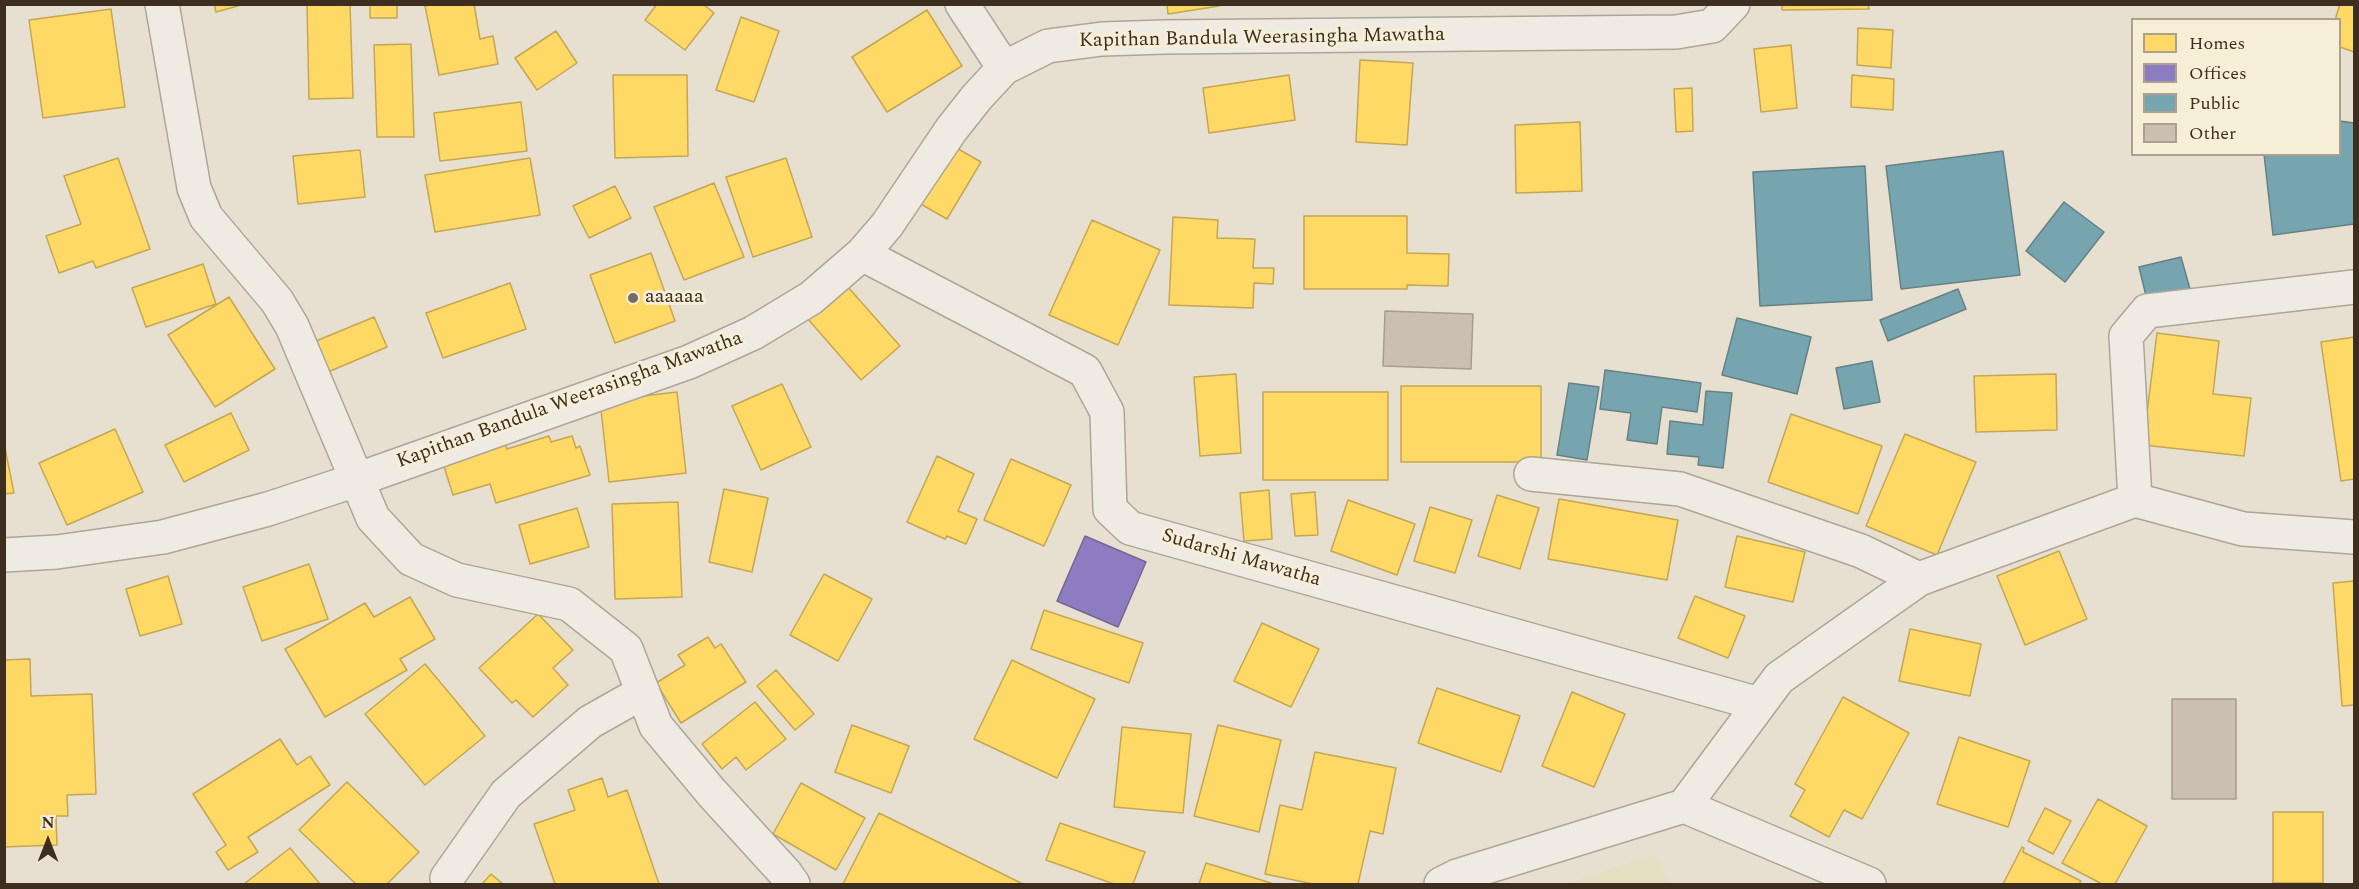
<!DOCTYPE html>
<style>
body{margin:0}
#map{position:relative;width:2359px;height:889px;overflow:hidden;background:#e7e0d1;font-family:Spectral,serif}
canvas{display:block}
.frame{position:absolute;inset:0;border:6px solid #3d2e20;pointer-events:none}
.legend{position:absolute;left:2131px;top:18px;width:210px;height:138px;box-sizing:border-box;background:#f7eed8;border:2px solid #ada18e;margin:0;padding:8px 10px;list-style:none;font-size:18px;color:#3d2e20}
.legend li{display:flex;align-items:center;gap:12px;height:30px}
.legend b{width:30px;border:2px solid #ada18e}
.north{position:absolute;left:18px;top:811px;width:60px;height:60px;-webkit-text-stroke:4px #f7eed8;paint-order:stroke;rotate:0deg;font-size:16px;font-weight:700;line-height:24px;text-align:center;color:#3d2e20}
.north::after{content:'';display:block;margin:auto;width:21px;height:27px;background:#3d2e20;clip-path:polygon(50% 0,100% 100%,50% 72%,0 100%)}
</style>
<div id="map">
<canvas width="2359" height="889"></canvas>
<div class="frame"></div>
<ul class="legend">
<li><b style="height:16px;background:#ffd966"></b>Homes</li>
<li><b style="height:16px;background:#8e7cc3"></b>Offices</li>
<li><b style="height:16px;background:#76a5af"></b>Public</li>
<li><b style="height:16px;background:#cbbfb2"></b>Other</li>
</ul>
<div class="north">N</div>
</div>
<script>
const ctx = document.querySelector('canvas').getContext('2d');
ctx.lineJoin = 'round';
function fillPath(path, color) {
  ctx.fillStyle = color;
  ctx.fill(path, 'evenodd');
}
function shape(rows) {
  const path = new Path2D();
  for (const r of rows) {
    path.moveTo(r[0], r[1]);
    for (let i = 2; i < r.length; i += 2) path.lineTo(r[i], r[i + 1]);
  }
  return path;
}
function strokePath(path, color, width, dash) {
  ctx.strokeStyle = color;
  ctx.lineWidth = width;
  ctx.lineCap = dash ? 'butt' : 'round';
  ctx.setLineDash(dash || []);
  ctx.stroke(path);
}
function write(font, color, halo, rows, align = 'center') {
  ctx.font = font + ' Spectral,serif';
  ctx.lineWidth = 6;
  ctx.setLineDash([]);
  ctx.textBaseline = 'middle';
  ctx.strokeStyle = halo;
  ctx.fillStyle = color;
  for (const [text, x, y, turn = 0] of rows) {
    ctx.save();
    ctx.translate(x, y);
    ctx.rotate((+turn || 0) * Math.PI / 180);
    ctx.textAlign = isNaN(turn) ? turn : align;
    if (halo) ctx.strokeText(text, 0, 0);
    ctx.fillText(text, 0, 0);
    ctx.restore();
  }
}
fillPath(shape([
 [1655,854,1670,884,1566,884]
]), '#e6dfc2');
const homes = shape([
 [214,4,245,4,216,12,214,4],
 [307,4,350,4,353,98,309,99,307,4],
 [370,4,397,4,397,18,370,18,370,4],
 [436,4,474,4,480,39,493,36,498,64,439,75,425,6,436,4],
 [657,4,703,4,714,13,685,50,645,20,657,4],
 [1167,4,1218,4,1219,6,1168,14,1167,4],
 [1782,4,1868,4,1869,9,1782,10,1782,4],
 [2340,4,2354,4,2354,52,2340,47,2340,20,2335,20,2340,4],
 [111,9,125,107,43,118,29,20,111,9],
 [927,10,962,66,887,112,852,57,927,10],
 [741,17,779,31,754,102,716,90,741,17],
 [1858,28,1893,30,1891,68,1857,65,1858,28],
 [556,31,577,63,537,90,515,58,556,31],
 [411,44,414,137,377,137,374,45,411,44],
 [1791,45,1797,108,1761,112,1754,49,1791,45],
 [1360,60,1413,63,1407,145,1356,142,1360,60],
 [613,75,687,75,688,156,615,158,613,75],
 [1289,75,1295,120,1209,133,1203,88,1289,75],
 [1852,75,1894,79,1893,110,1851,107,1852,75],
 [1692,88,1693,131,1676,132,1674,89,1692,88],
 [521,102,527,151,440,161,434,113,521,102],
 [1580,122,1582,191,1516,193,1515,125,1580,122],
 [946,142,981,162,947,219,912,199,946,142],
 [360,150,365,197,298,204,293,156,360,150],
 [118,158,150,249,96,268,93,261,59,273,46,236,81,224,64,176,118,158],
 [530,158,540,215,435,232,425,175,530,158],
 [786,158,812,237,753,257,726,177,786,158],
 [714,183,744,257,684,280,654,207,714,183],
 [615,186,631,218,589,238,573,206,615,186],
 [1304,216,1407,216,1407,253,1449,254,1448,286,1407,285,1407,289,1304,289,1304,216],
 [1173,217,1218,220,1217,238,1255,239,1253,268,1274,268,1273,284,1254,283,1253,308,1169,305,1173,217],
 [1092,220,1160,250,1118,345,1049,315,1092,220],
 [651,253,675,321,615,343,590,275,651,253],
 [203,264,216,304,146,327,132,288,203,264],
 [840,278,900,346,861,380,801,311,840,278],
 [510,283,526,329,443,358,426,313,510,283],
 [229,297,275,369,215,407,168,335,229,297],
 [374,317,387,347,328,372,316,341,374,317],
 [2157,333,2219,341,2213,394,2251,398,2244,456,2143,445,2157,333],
 [2354,337,2354,479,2341,481,2321,342,2354,337],
 [1236,374,1241,453,1200,456,1194,377,1236,374],
 [2056,374,2057,430,1976,432,1974,376,2056,374],
 [782,384,811,447,761,470,732,406,782,384],
 [1401,386,1541,386,1541,462,1401,462,1401,386],
 [677,392,686,473,609,482,600,401,677,392],
 [1263,392,1388,392,1388,480,1263,480,1263,392],
 [231,413,249,450,184,482,165,445,231,413],
 [1791,414,1882,446,1858,514,1768,482,1791,414],
 [115,429,143,492,67,525,39,463,115,429],
 [1905,434,1976,462,1937,555,1866,526,1905,434],
 [549,436,551,442,572,436,576,448,580,446,590,475,496,503,490,484,453,495,442,460,504,440,507,449,549,436],
 [4,443,14,493,4,494,4,443],
 [937,456,974,474,958,511,977,519,966,544,947,536,945,539,907,522,937,456],
 [1011,459,1071,485,1044,546,984,520,1011,459],
 [724,489,768,498,752,572,709,562,724,489],
 [1269,490,1272,539,1244,541,1240,493,1269,490],
 [1315,492,1318,535,1295,536,1291,494,1315,492],
 [1497,495,1539,508,1520,569,1478,556,1497,495],
 [1559,499,1678,520,1667,580,1548,559,1559,499],
 [1348,500,1415,524,1397,575,1331,551,1348,500],
 [678,502,682,597,615,599,612,504,678,502],
 [1430,507,1472,520,1455,573,1414,561,1430,507],
 [577,508,589,547,530,564,519,525,577,508],
 [1737,536,1805,552,1793,602,1725,587,1737,536],
 [2059,551,2087,619,2025,645,1997,576,2059,551],
 [309,564,328,619,262,641,243,587,309,564],
 [824,574,872,599,838,661,790,635,824,574],
 [168,576,182,624,140,636,126,589,168,576],
 [2354,581,2354,705,2342,706,2333,583,2354,581],
 [1695,596,1745,616,1728,658,1678,638,1695,596],
 [410,597,435,639,400,659,407,670,325,717,285,649,365,603,374,617,410,597],
 [1044,610,1143,643,1129,683,1031,649,1044,610],
 [538,614,573,650,553,668,568,685,533,717,516,700,512,703,479,668,538,614],
 [1262,623,1319,649,1291,707,1234,681,1262,623],
 [1910,629,1981,644,1970,696,1899,681,1910,629],
 [708,637,715,648,721,644,746,682,681,723,656,683,685,665,678,655,708,637],
 [30,659,31,696,92,694,96,794,67,795,68,816,56,816,57,845,4,847,4,660,30,659],
 [1012,660,1095,699,1057,778,974,739,1012,660],
 [425,664,485,736,425,785,365,714,425,664],
 [776,670,814,714,795,730,757,686,776,670],
 [1437,688,1520,716,1501,772,1418,743,1437,688],
 [1572,692,1625,714,1594,787,1542,766,1572,692],
 [1843,697,1909,733,1862,819,1844,810,1829,837,1790,816,1805,790,1795,784,1843,697],
 [755,702,786,739,746,770,736,757,722,769,702,744,755,702],
 [852,725,909,746,891,793,835,772,852,725],
 [1218,725,1281,740,1259,832,1194,816,1218,725],
 [1122,727,1191,734,1183,813,1114,807,1122,727],
 [1959,737,2030,761,2008,827,1937,804,1959,737],
 [280,739,297,765,310,756,330,785,248,837,258,852,228,870,216,852,226,845,193,794,280,739],
 [1315,752,1396,768,1383,834,1370,831,1358,884,1313,884,1265,874,1280,805,1302,810,1315,752],
 [602,778,608,797,627,790,659,884,555,884,534,824,575,810,568,790,602,778],
 [347,782,419,852,387,884,356,884,299,830,347,782],
 [801,783,865,818,836,870,773,834,801,783],
 [2098,799,2147,826,2115,884,2102,884,2062,863,2098,799],
 [2045,808,2071,821,2053,854,2028,841,2045,808],
 [2273,812,2323,812,2323,883,2273,883,2273,812],
 [879,813,1023,884,843,884,879,813],
 [1060,823,1145,852,1133,884,1114,884,1046,860,1060,823],
 [2022,847,2024,848,2023,852,2081,881,2079,884,2003,884,2022,847],
 [290,848,320,884,244,884,290,848],
 [1206,863,1274,884,1199,884,1206,863],
 [491,874,503,884,482,884,491,874]
]);
fillPath(homes, '#ffd966');
strokePath(homes, '#c5a651', 1.5);
const offices = shape([
 [1085,536,1146,562,1118,627,1057,601,1085,536]
]);
fillPath(offices, '#8e7cc3');
strokePath(offices, '#766592', 1.5);
const public = shape([
 [2340,121,2354,123,2354,224,2273,235,2264,154,2340,154,2340,121],
 [2003,151,2020,275,1901,289,1886,166,2003,151],
 [1865,166,1872,300,1760,306,1753,172,1865,166],
 [2064,202,2104,232,2065,282,2026,251,2064,202],
 [2181,257,2190,289,2147,300,2139,267,2181,257],
 [1958,289,1966,309,1888,341,1880,320,1958,289],
 [1737,318,1811,337,1797,394,1722,375,1737,318],
 [1872,361,1880,402,1844,409,1836,368,1872,361],
 [1605,370,1701,383,1697,412,1662,407,1657,444,1627,440,1631,413,1600,409,1605,370],
 [1569,383,1599,387,1587,460,1557,455,1569,383],
 [1706,391,1732,393,1723,468,1698,465,1699,457,1667,454,1670,421,1703,425,1706,391]
]);
fillPath(public, '#76a5af');
strokePath(public, '#658184', 1.5);
const building = shape([
 [1385,311,1473,314,1471,369,1383,366,1385,311],
 [2172,699,2236,699,2236,799,2172,799,2172,699]
]);
fillPath(building, '#cbbfb2');
strokePath(building, '#a89c90', 1.5);
const minor = shape([
 [162,4,194,188,206,217,277,301,292,326,373,518,411,559,457,580,569,604,626,649,656,726,712,793,786,874,793,884],
 [962,4,1004,68],
 [862,254,1085,371,1107,412,1110,509,1130,528,1759,704],
 [1531,474,1680,489,1861,551,1919,579],
 [2135,500,2126,336,2147,311,2354,287],
 [4,555,57,552,163,537,268,509,356,480,689,362,753,333,811,298,862,254,887,225,951,130,977,97,1004,68,1048,46,1102,39,1164,37,1676,32,1712,26,1733,4],
 [1684,806,1869,884],
 [447,878,506,794,590,722,643,692],
 [1441,884,1457,876,1684,806,1779,678,1919,579,2135,500,2243,529,2354,537]
]);
strokePath(minor, '#ada599', 36);
strokePath(minor, '#efebe3', 33);
for (const [x, y, r, color] of [
 [633,298,6,"#786c5e"]
]) {
  const dot = new Path2D();
  dot.arc(x, y, r, 0, 2 * Math.PI);
  ctx.fillStyle = color;
  ctx.fill(dot);
  strokePath(dot, '#f7eed8', 2);
}
write('20px', '#3d2e20', '#f7eed8', [
 ["Kapithan Bandula Weerasingha Mawatha",1262,39,-1],
 ["Kapithan Bandula Weerasingha Mawatha",570,401,-20],
 ["Sudarshi Mawatha",1241,559,16]
]);
write('20px', '#3d2e20', '#f7eed8', [
 ["aaaaaa",645,298]
], 'left');
</script>
